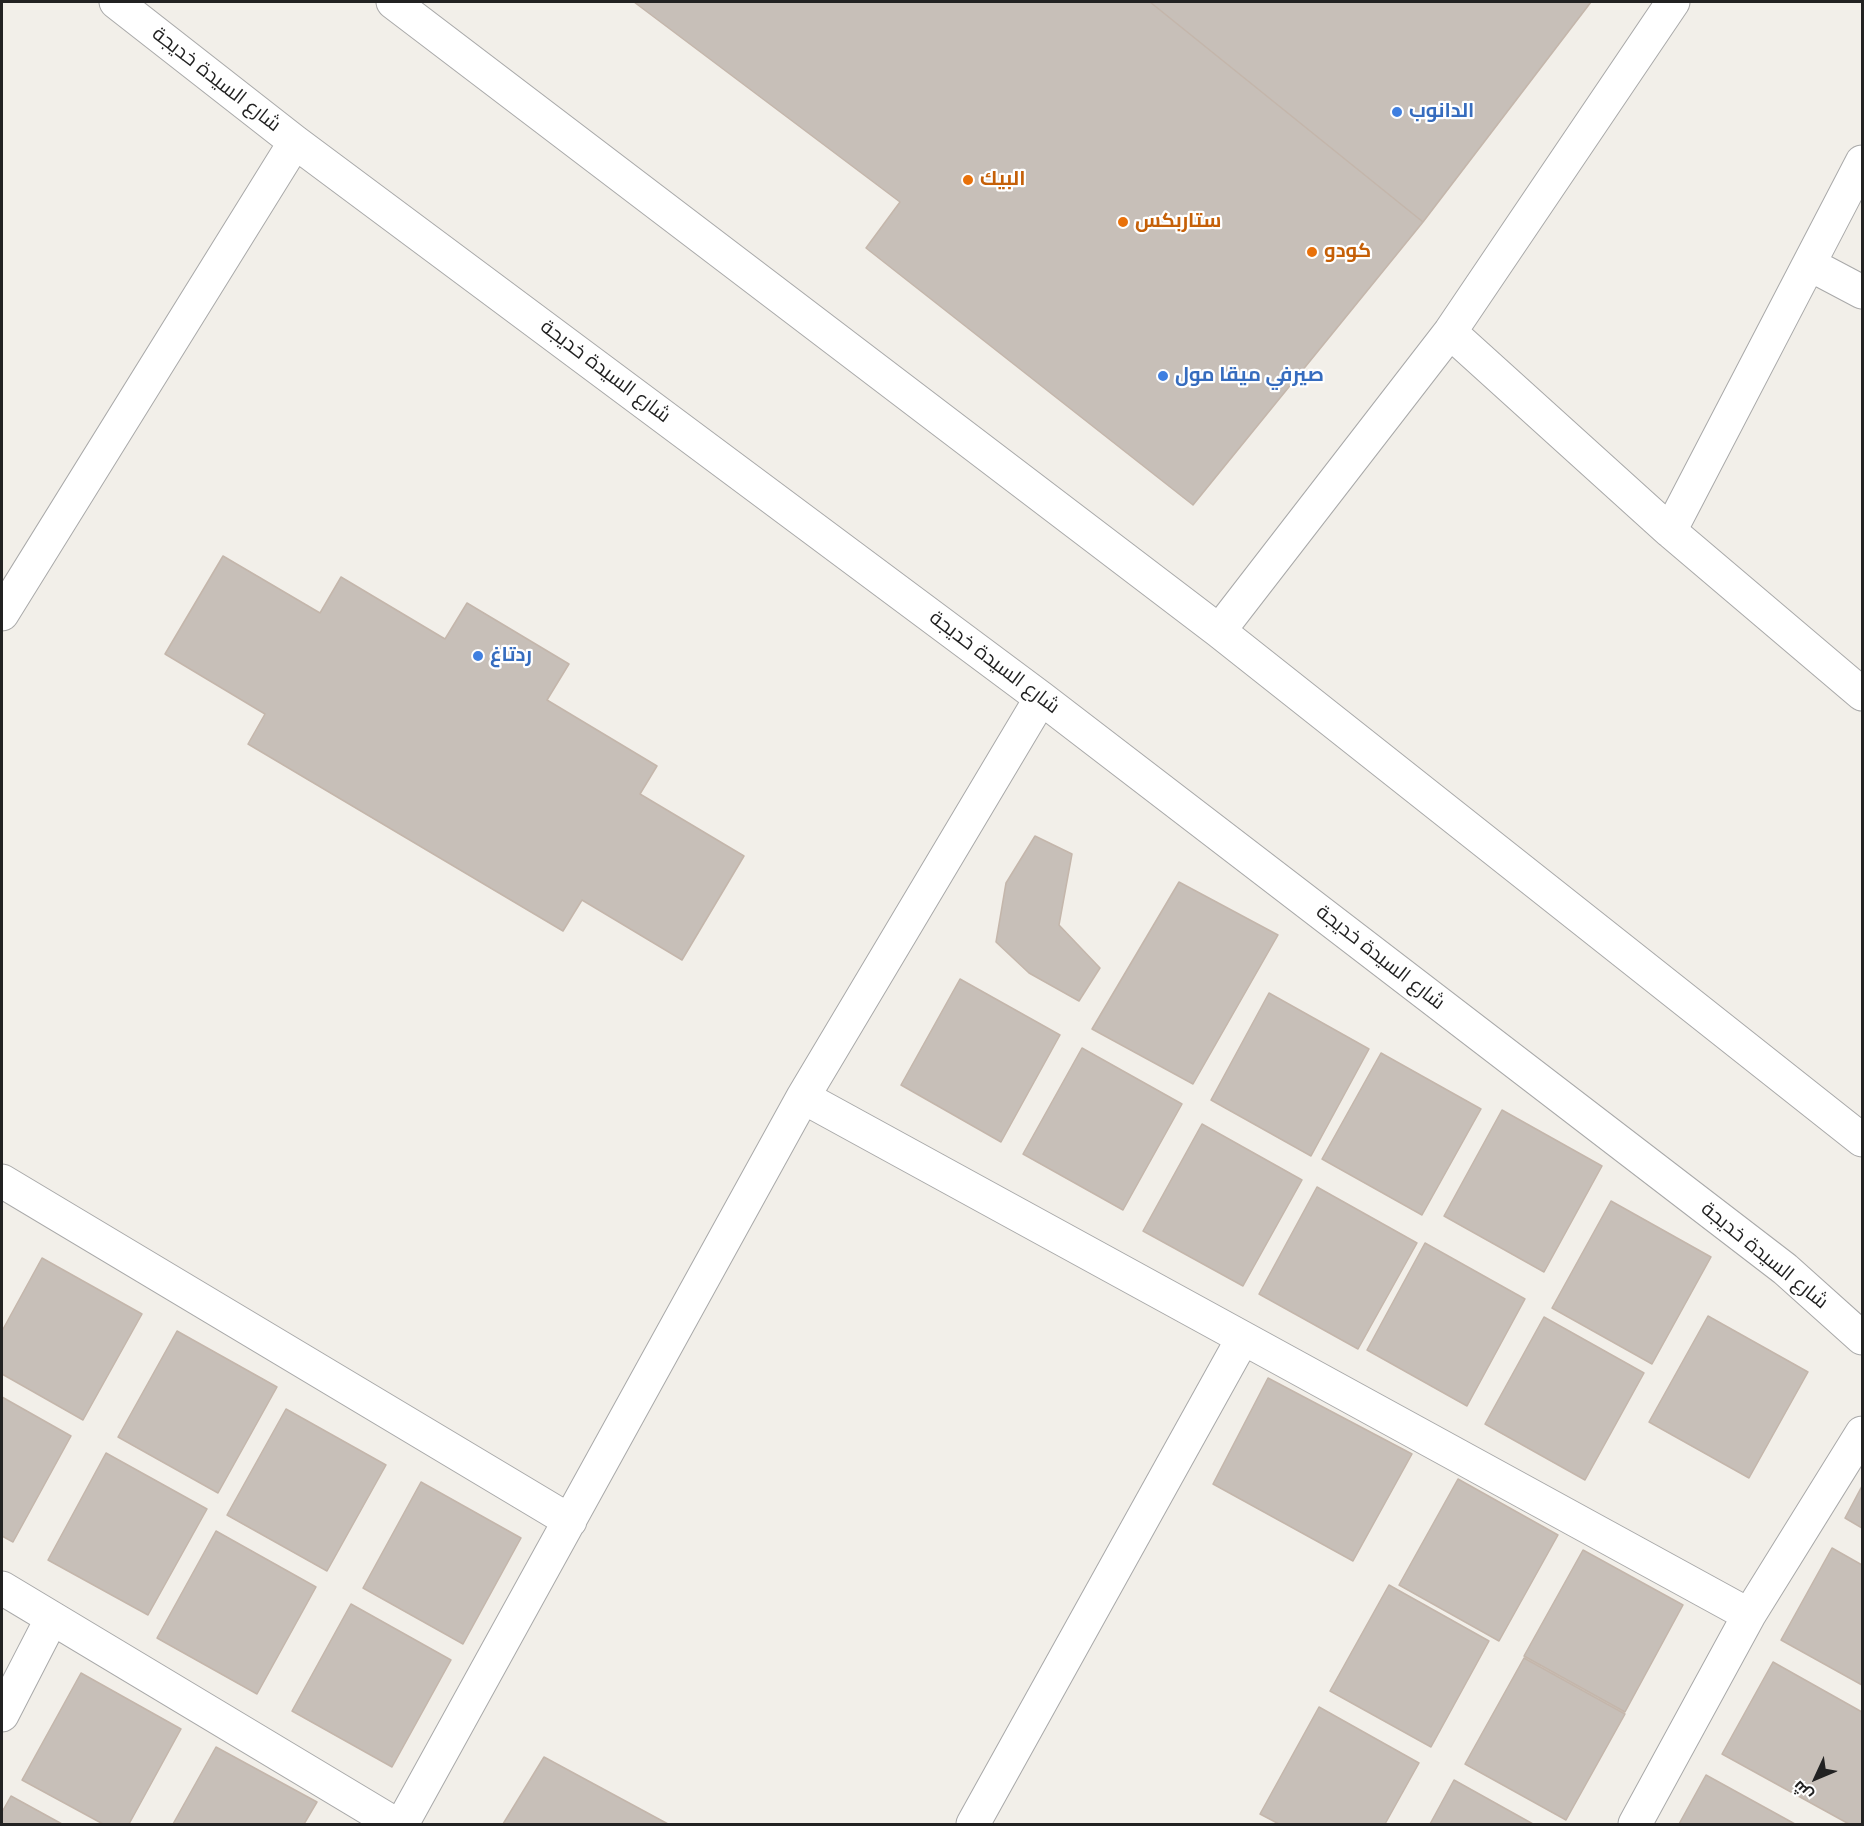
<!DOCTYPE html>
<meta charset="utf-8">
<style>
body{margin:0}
#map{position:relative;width:1864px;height:1826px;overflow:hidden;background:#f2efe9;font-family:"DM Sans",Cairo,sans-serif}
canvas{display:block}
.frame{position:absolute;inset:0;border:3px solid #222;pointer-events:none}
.north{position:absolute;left:1786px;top:1748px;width:60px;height:60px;-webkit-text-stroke:4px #fff;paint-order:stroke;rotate:226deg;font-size:16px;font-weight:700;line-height:24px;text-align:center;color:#222}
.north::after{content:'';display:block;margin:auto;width:21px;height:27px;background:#222;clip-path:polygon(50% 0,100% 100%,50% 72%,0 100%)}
</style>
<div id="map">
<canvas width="1864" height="1826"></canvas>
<div class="frame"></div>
<div class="north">ش</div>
</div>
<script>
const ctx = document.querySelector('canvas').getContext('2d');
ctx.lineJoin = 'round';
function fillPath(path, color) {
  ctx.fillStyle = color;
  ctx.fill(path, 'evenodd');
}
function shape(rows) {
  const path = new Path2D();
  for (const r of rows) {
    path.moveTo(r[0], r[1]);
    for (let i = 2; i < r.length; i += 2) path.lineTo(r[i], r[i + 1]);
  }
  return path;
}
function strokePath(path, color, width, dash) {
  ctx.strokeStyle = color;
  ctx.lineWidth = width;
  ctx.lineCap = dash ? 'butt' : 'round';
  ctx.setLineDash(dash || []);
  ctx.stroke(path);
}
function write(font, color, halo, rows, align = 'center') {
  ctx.font = font + ' "DM Sans",Cairo,sans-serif';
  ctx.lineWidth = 4.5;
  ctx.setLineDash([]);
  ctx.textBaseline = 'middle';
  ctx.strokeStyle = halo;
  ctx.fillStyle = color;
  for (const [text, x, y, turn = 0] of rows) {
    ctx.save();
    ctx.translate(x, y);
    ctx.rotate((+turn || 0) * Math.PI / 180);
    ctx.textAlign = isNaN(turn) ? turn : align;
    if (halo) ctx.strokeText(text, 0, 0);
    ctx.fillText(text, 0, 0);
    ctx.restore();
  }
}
const building = shape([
 [634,2,1150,2,1423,222,1193,505,866,248,900,202,634,2],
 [1150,2,1591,2,1423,222,1150,2],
 [223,556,320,613,341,577,445,639,467,603,569,664,547,700,657,766,640,794,744,856,682,960,582,900,563,931,248,744,265,714,165,654,223,556],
 [1035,836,1072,854,1059,925,1100,968,1079,1001,1029,973,996,942,1006,883,1035,836],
 [1179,882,1278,935,1193,1084,1092,1029,1179,882],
 [960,979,1060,1035,1001,1142,901,1085,960,979],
 [1269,993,1369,1049,1311,1156,1211,1100,1269,993],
 [1082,1048,1182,1104,1123,1210,1023,1154,1082,1048],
 [1381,1053,1481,1109,1422,1215,1322,1159,1381,1053],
 [1502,1110,1602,1166,1544,1272,1444,1216,1502,1110],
 [1202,1124,1302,1180,1243,1286,1143,1231,1202,1124],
 [1317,1187,1417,1243,1358,1349,1259,1294,1317,1187],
 [1611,1201,1711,1257,1652,1364,1552,1308,1611,1201],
 [1425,1243,1525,1299,1467,1406,1367,1350,1425,1243],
 [42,1258,142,1314,83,1420,2,1374,2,1331,42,1258],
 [1708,1316,1808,1372,1749,1478,1649,1422,1708,1316],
 [1544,1317,1644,1373,1585,1480,1485,1424,1544,1317],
 [177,1331,277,1387,218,1493,118,1437,177,1331],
 [1268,1378,1412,1454,1353,1561,1213,1484,1268,1378],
 [2,1397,71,1436,13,1542,2,1536,2,1397],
 [286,1409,386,1465,327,1571,227,1515,286,1409],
 [106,1453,207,1509,148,1615,48,1560,106,1453],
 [1458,1479,1558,1535,1499,1641,1399,1585,1458,1479],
 [421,1482,521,1538,463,1644,363,1588,421,1482],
 [1862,1486,1862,1528,1845,1518,1862,1486],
 [216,1531,316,1587,257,1694,157,1638,216,1531],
 [1832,1548,1862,1565,1862,1685,1781,1640,1832,1548],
 [1583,1550,1683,1605,1625,1712,1524,1656,1583,1550],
 [1389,1585,1489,1641,1431,1747,1330,1691,1389,1585],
 [351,1604,451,1660,392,1767,292,1711,351,1604],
 [1524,1658,1625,1714,1566,1820,1465,1764,1524,1658],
 [1773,1662,1862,1712,1862,1824,1849,1824,1722,1754,1773,1662],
 [81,1673,181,1729,129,1824,103,1824,22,1780,81,1673],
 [1319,1707,1419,1763,1385,1824,1279,1824,1260,1814,1319,1707],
 [216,1747,317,1802,304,1824,173,1824,216,1747],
 [544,1757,668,1824,503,1824,544,1757],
 [1706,1775,1795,1824,1679,1824,1706,1775],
 [1454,1780,1533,1824,1430,1824,1454,1780],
 [11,1796,62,1824,2,1824,2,1812,11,1796]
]);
fillPath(building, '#c7bfb8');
strokePath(building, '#c4b6ab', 1.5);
const minor = shape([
 [116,2,295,142,1041,698,1785,1269,1862,1338],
 [393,2,1219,631,1862,1140],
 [1809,264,1862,292],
 [1450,332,1670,531,1862,694],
 [1670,531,1862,162],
 [2,614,295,142],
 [1219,631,1450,332,1673,2],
 [803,1097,1749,1615],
 [2,1181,570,1521],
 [2,1588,395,1824],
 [2,1715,52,1618],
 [402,1824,803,1097,1041,698],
 [973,1824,1243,1338],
 [1635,1824,1749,1615,1862,1433]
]);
strokePath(minor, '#a9a9a9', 35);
strokePath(minor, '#fff', 33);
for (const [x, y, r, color] of [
 [1397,112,6,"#3f7fe0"],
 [968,180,6,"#e8710a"],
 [1123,222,6,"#e8710a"],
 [1312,252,6,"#e8710a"],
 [1163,376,6,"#3f7fe0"],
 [478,656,6,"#3f7fe0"]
]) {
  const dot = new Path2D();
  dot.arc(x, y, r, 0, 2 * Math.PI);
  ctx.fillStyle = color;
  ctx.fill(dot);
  strokePath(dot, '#fff', 2);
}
write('20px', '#222', '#fff', [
 ["شارع السيدة خديجة",216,80,38],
 ["شارع السيدة خديجة",605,372,37],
 ["شارع السيدة خديجة",994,663,37],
 ["شارع السيدة خديجة",1380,958,38],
 ["شارع السيدة خديجة",1764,1256,39]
]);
write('bold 20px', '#366cbe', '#fff', [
 ["الدانوب",1409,112],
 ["صيرفي ميقا مول",1175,376],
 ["ردتاغ",490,656]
], 'left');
write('bold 20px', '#c56008', '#fff', [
 ["البيك",980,180],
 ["ستاربكس",1135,222],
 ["كودو",1324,252]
], 'left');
</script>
